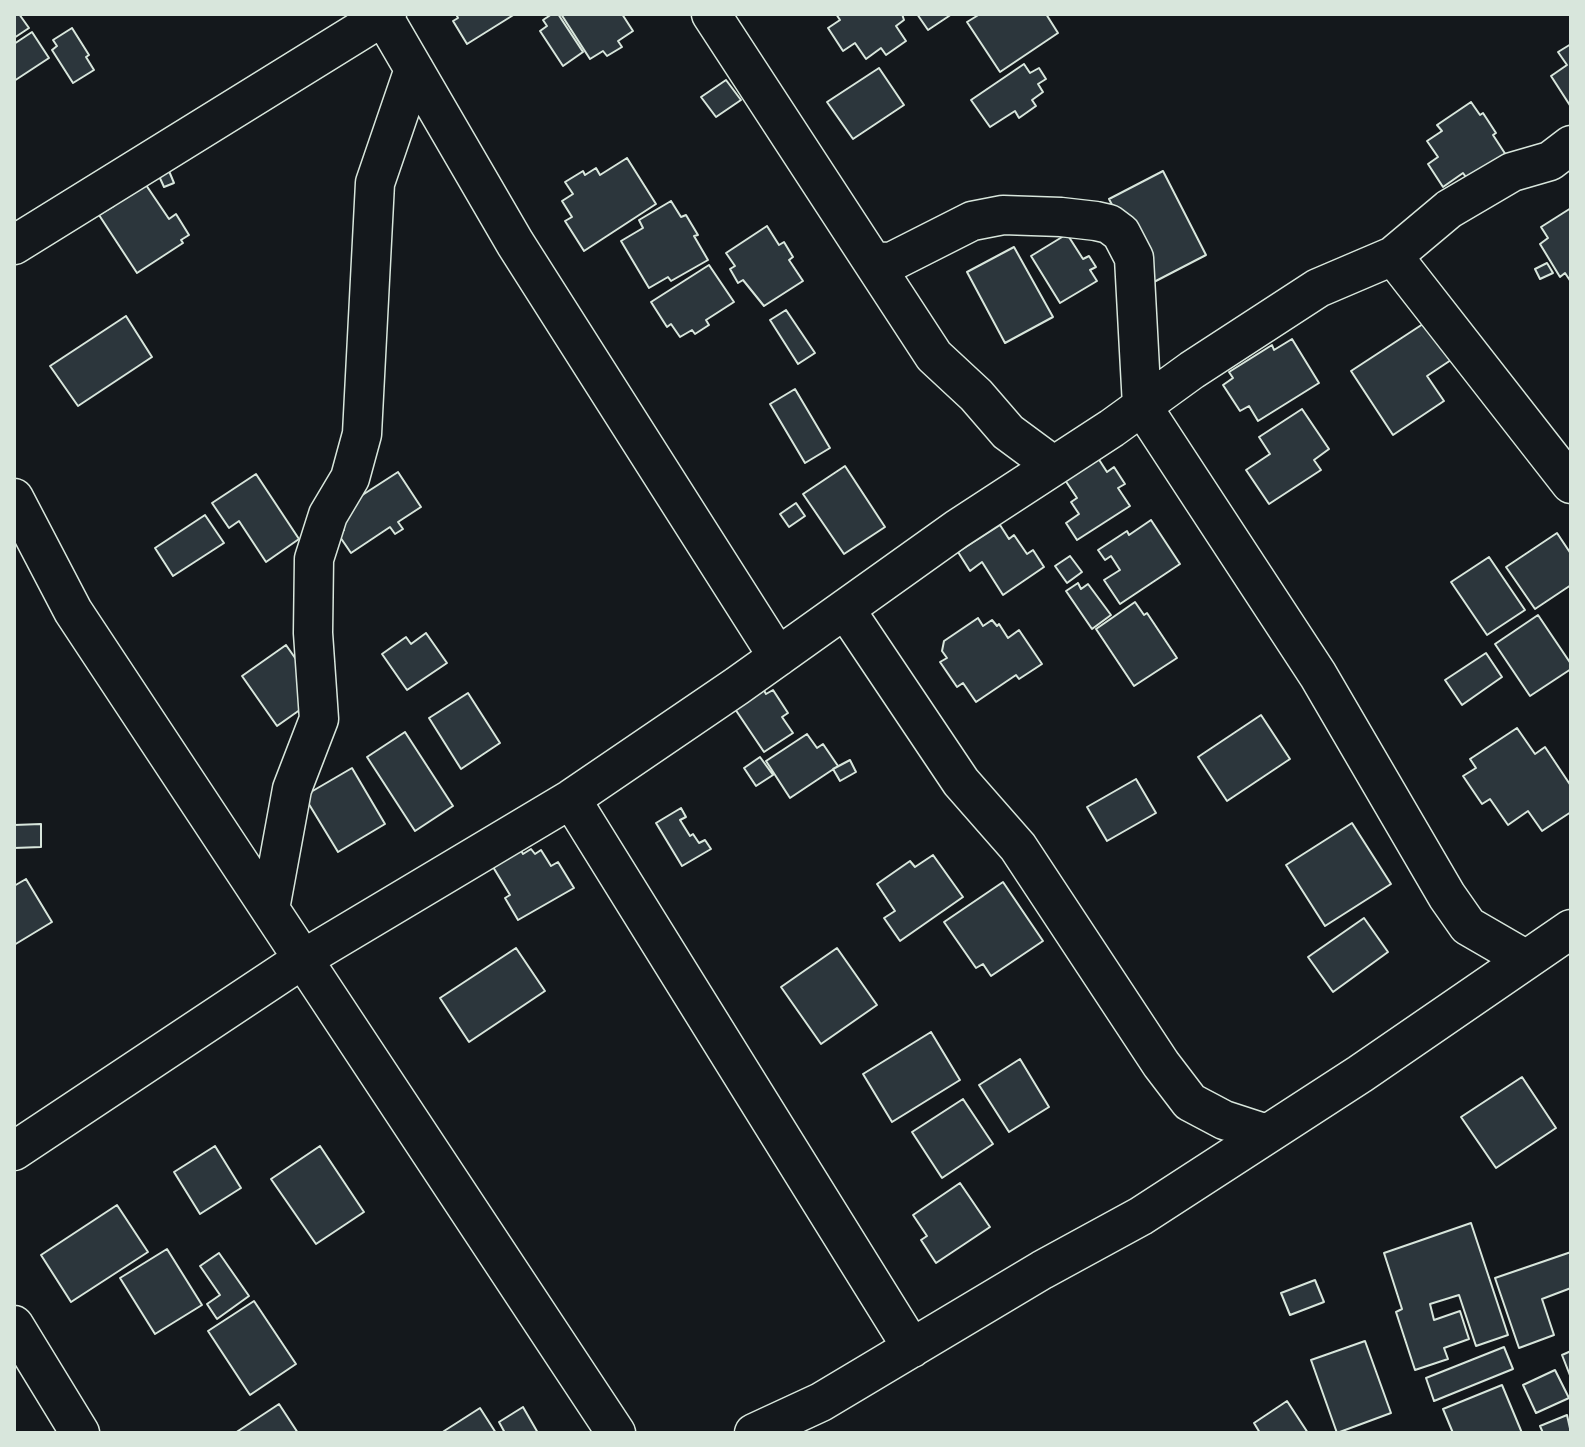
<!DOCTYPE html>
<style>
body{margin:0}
#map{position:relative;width:1585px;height:1447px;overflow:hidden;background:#14181c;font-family:"PT Sans Narrow",sans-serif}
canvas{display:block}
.frame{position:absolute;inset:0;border:16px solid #d8e6dc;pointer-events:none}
</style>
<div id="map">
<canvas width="1585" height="1447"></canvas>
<div class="frame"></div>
</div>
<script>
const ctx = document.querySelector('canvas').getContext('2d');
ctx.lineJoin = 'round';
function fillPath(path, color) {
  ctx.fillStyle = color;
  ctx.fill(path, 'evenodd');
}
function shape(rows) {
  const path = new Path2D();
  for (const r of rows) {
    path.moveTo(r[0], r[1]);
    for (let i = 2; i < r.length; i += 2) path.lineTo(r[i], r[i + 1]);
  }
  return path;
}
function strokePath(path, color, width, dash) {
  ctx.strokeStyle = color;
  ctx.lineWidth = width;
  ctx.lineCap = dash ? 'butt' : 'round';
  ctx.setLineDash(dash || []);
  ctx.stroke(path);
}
const building = shape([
 [14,14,19,14,29,28,14,38,14,14],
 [456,14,515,14,467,44,453,21,458,18,456,14],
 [552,14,558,14,583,52,563,66,540,31,547,26,543,20,552,14],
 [561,14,622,14,633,31,618,41,622,47,607,56,603,51,590,59,561,14],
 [836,14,902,14,904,20,896,26,906,41,886,55,881,48,866,59,855,43,843,51,828,28,840,20,836,14],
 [917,14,952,14,928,30,917,14],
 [980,14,1046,14,1058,33,1000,72,967,22,980,14],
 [72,28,89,55,86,57,94,70,73,83,52,50,57,46,53,40,72,28],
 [32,32,49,58,14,81,14,44,32,32],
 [1571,44,1571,107,1551,76,1567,65,1558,52,1571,44],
 [1024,64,1030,73,1039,68,1046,79,1038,84,1043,92,1032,100,1036,106,1019,118,1015,111,990,127,971,100,1024,64],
 [879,68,904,105,853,139,827,102,879,68],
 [726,80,741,100,716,117,701,97,726,80],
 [1471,102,1480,115,1483,113,1496,133,1493,135,1506,155,1468,180,1463,173,1443,187,1428,164,1438,157,1427,141,1442,131,1437,125,1471,102],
 [627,158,656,204,584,251,565,221,572,217,562,201,573,194,565,182,583,171,585,175,596,168,600,175,627,158],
 [169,171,174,183,164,187,159,176,169,171],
 [1163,171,1206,255,1152,283,1109,199,1163,171],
 [146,185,169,219,176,214,189,235,181,240,183,243,137,273,99,215,114,206,110,201,127,190,131,195,146,185],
 [671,201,681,217,686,215,698,235,694,236,708,260,671,281,668,277,649,288,621,241,643,228,639,220,671,201],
 [1571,208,1571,282,1565,273,1560,277,1540,244,1548,238,1541,227,1571,208],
 [767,226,779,245,784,242,793,257,789,260,803,281,764,306,743,280,738,283,730,269,735,266,726,253,767,226],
 [1067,234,1083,259,1089,256,1096,267,1090,270,1097,281,1060,303,1031,256,1067,234],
 [1014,247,1053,317,1005,343,967,272,1014,247],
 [1547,263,1553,273,1540,279,1535,269,1547,263],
 [709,265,734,302,706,320,709,325,695,334,692,330,680,337,671,324,667,327,651,302,709,265],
 [786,310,815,353,798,364,770,320,786,310],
 [126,316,152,357,78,406,50,366,126,316],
 [1426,322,1451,360,1427,376,1444,401,1393,435,1351,371,1426,322],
 [1292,339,1319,383,1258,421,1249,406,1240,411,1223,385,1233,378,1229,372,1272,345,1274,350,1292,339],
 [795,389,830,448,805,463,770,404,795,389],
 [1302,409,1329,449,1314,460,1321,470,1269,504,1246,470,1270,454,1259,437,1302,409],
 [1096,455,1107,472,1114,467,1125,484,1118,488,1130,506,1077,540,1066,523,1079,514,1071,502,1077,498,1063,477,1096,455],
 [845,466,885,527,844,554,803,494,845,466],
 [398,472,421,507,398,522,403,529,395,534,390,527,351,553,338,534,344,530,333,514,398,472],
 [256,474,299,539,266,562,239,521,229,528,212,503,256,474],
 [796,503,805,516,789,527,780,514,796,503],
 [205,515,224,543,173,576,155,548,205,515],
 [1151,520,1180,564,1120,604,1104,580,1120,570,1111,556,1105,560,1098,550,1127,531,1129,535,1151,520],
 [1000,525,1009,539,1014,535,1027,554,1033,550,1044,567,1003,595,982,562,970,571,958,552,1000,525],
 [1557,533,1571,554,1571,585,1535,609,1506,567,1557,533],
 [1070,556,1082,572,1067,583,1055,566,1070,556],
 [1489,557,1525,610,1487,635,1451,582,1489,557],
 [1078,583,1081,589,1088,584,1111,615,1092,629,1066,591,1078,583],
 [1135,602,1144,615,1147,613,1177,658,1134,686,1096,629,1135,602],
 [1538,615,1571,664,1571,669,1530,696,1495,644,1538,615],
 [978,618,983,626,992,620,997,626,999,624,1008,638,1019,630,1042,664,1019,679,1016,675,976,702,963,683,957,687,940,662,947,658,942,651,944,641,978,618],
 [426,633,447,663,407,690,382,654,406,637,411,644,426,633],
 [286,645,321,695,277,726,242,676,286,645],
 [1486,653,1502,677,1462,705,1445,680,1486,653],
 [762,687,766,694,773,690,788,713,782,717,793,733,764,752,733,706,762,687],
 [468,693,500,743,461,769,429,718,468,693],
 [1261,715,1290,759,1227,801,1198,757,1261,715],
 [1517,728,1535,754,1545,747,1571,786,1571,812,1542,831,1528,811,1508,825,1490,799,1482,804,1463,776,1476,768,1470,759,1517,728],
 [405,732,453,806,415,831,367,757,405,732],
 [807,734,817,748,823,744,838,766,790,798,766,761,807,734],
 [760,757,773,775,756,786,744,768,760,757],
 [850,760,856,772,840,781,833,769,850,760],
 [352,768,385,824,338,852,304,796,352,768],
 [1136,779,1156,813,1107,841,1087,807,1136,779],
 [681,808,686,817,680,820,690,836,693,834,699,843,705,840,711,849,682,866,656,823,681,808],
 [1352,823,1391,884,1325,926,1286,865,1352,823],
 [41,824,41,847,14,848,14,825,41,824],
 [518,845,523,854,531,849,535,854,541,850,551,866,558,862,574,888,518,920,505,898,510,895,490,862,518,845],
 [933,855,963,897,900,941,884,918,895,911,877,884,910,861,915,867,933,855],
 [26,879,52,922,14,945,14,886,26,879],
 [1003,882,1043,941,991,976,983,964,976,968,944,922,1003,882],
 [1364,918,1388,952,1333,992,1308,957,1364,918],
 [516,948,545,991,469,1042,440,998,516,948],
 [837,948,877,1005,821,1044,781,987,837,948],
 [931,1032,960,1080,892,1122,863,1074,931,1032],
 [1020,1059,1049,1107,1009,1132,979,1085,1020,1059],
 [1522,1077,1556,1128,1496,1168,1461,1117,1522,1077],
 [963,1099,993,1144,942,1178,912,1132,963,1099],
 [215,1146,241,1188,200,1214,174,1172,215,1146],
 [320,1146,364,1212,316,1244,271,1179,320,1146],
 [960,1183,990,1227,936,1263,921,1240,927,1236,913,1215,960,1183],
 [117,1205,148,1252,71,1302,41,1255,117,1205],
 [1471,1223,1508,1335,1476,1346,1459,1295,1430,1304,1434,1320,1460,1311,1469,1339,1444,1348,1448,1359,1415,1370,1396,1312,1402,1309,1384,1253,1471,1223],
 [167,1249,202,1305,155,1334,120,1278,167,1249],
 [1571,1252,1571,1288,1542,1299,1554,1335,1519,1348,1495,1278,1571,1252],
 [219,1253,249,1296,217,1319,207,1304,220,1295,200,1266,219,1253],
 [1315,1280,1324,1302,1290,1315,1281,1293,1315,1280],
 [254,1301,296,1364,250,1395,208,1331,254,1301],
 [1365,1341,1391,1413,1337,1433,1311,1360,1365,1341],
 [1504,1347,1513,1369,1434,1401,1426,1378,1504,1347],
 [1571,1351,1571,1378,1562,1355,1571,1351],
 [1555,1370,1569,1398,1536,1413,1523,1385,1555,1370],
 [1502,1385,1522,1433,1453,1433,1443,1409,1502,1385],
 [1287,1401,1308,1433,1260,1433,1254,1423,1287,1401],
 [279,1404,298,1433,235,1433,279,1404],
 [523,1407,538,1433,505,1433,499,1422,523,1407],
 [480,1408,496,1433,441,1433,480,1408],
 [1567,1415,1571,1433,1543,1433,1540,1426,1567,1415]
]);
fillPath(building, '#2c363c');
strokePath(building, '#d8e6dc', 2);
const minor = shape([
 [711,14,872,261,891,262,972,221,1003,215,1061,217,1096,221,1109,224,1121,233,1134,258,1142,406,1318,675,1447,896,1468,926,1525,959],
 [383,16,515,243,778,657],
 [14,245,387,14],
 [1393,256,1571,484],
 [872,261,934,356,976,395,1008,432,1054,466],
 [14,498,73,611,616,1433],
 [845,609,961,782,1018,847,1161,1064,1190,1102,1224,1120,1267,1134],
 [571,799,912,1348],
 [270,909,292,789,319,719,313,633,314,559,328,515,350,478,362,434,375,183,414,69],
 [14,1151,303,959,571,799,737,686,957,529,1112,428,1192,370,1318,288,1393,256,1449,209,1512,172,1550,161,1571,145],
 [14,1325,80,1433],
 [754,1433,821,1402,1042,1270,1141,1216,1360,1074,1571,929]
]);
strokePath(minor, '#d8e6dc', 41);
strokePath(minor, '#14181c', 38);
</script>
